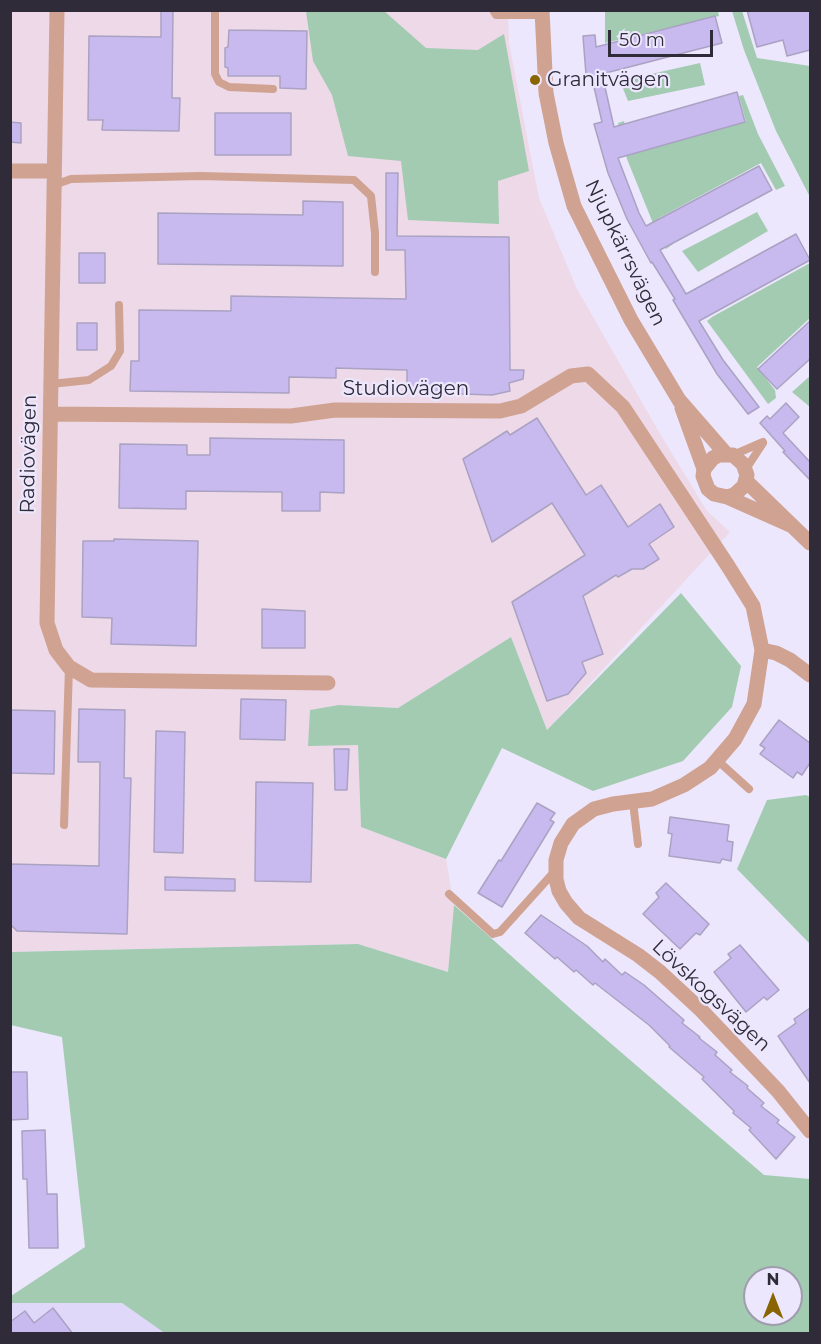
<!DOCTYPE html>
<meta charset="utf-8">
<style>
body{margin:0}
#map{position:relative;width:821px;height:1344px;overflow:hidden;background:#ece7fc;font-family:Montserrat,sans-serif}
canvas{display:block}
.frame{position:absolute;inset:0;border:12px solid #2f2b39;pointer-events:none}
.north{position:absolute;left:743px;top:1266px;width:60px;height:60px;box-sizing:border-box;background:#ece7fc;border:2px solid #a09cae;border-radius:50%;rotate:0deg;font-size:16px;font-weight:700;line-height:24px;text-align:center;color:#2f2b39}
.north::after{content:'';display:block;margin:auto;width:21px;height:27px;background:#896402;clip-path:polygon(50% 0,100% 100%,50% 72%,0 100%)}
.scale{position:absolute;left:608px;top:30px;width:105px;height:27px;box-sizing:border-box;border:3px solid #2f2b39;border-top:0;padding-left:8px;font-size:18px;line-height:21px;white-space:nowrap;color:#2f2b39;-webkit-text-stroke:4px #ece7fc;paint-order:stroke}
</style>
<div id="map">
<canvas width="821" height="1344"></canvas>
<div class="frame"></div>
<div class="north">N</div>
<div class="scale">50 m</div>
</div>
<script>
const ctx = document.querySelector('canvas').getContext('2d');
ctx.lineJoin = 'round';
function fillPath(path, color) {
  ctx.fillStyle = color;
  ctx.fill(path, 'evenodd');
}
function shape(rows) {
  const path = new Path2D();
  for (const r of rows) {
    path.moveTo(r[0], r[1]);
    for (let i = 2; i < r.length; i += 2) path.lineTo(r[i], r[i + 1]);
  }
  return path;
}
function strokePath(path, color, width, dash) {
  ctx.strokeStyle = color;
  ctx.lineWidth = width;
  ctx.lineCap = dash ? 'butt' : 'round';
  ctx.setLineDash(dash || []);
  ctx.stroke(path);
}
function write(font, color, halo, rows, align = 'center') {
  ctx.font = font + ' Montserrat,sans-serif';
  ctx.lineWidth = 4.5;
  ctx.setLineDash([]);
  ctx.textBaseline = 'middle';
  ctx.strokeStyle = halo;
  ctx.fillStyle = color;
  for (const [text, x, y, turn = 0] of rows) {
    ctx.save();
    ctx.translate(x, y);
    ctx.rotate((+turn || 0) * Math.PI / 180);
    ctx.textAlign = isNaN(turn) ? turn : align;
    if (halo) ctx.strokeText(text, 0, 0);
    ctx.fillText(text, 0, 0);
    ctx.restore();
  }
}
fillPath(shape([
 [10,11,508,11,509,43,539,198,577,289,659,432,707,511,730,532,547,730,511,637,398,708,339,705,358,744,361,827,446,859,454,905,448,972,358,944,11,952]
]), '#eed9e8');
fillPath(shape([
 [10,1303,122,1303,166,1333,11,1333]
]), '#e0d8f9');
fillPath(shape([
 [306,11,384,11,426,48,478,50,504,34,529,171,498,181,499,224,408,220,401,161,348,156,332,95,313,61],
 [605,11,718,11,719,16,605,43],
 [732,11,742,11,757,58,810,66,810,197,776,131,744,50],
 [700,63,705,85,628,101,620,81],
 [743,95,758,134,785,186,776,190,761,163,659,218,673,244,666,249,657,233,627,159,618,123,624,121,632,151,746,122,739,96],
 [757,212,768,231,698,272,682,251],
 [810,263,810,318,757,367,775,390,776,398,768,404,707,321,712,317],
 [810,376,810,407,792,392],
 [681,593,741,666,732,707,683,761,593,791,502,748,446,859,361,827,358,745,308,746,310,710,339,705,398,708,511,637,547,730],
 [806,795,810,797,810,944,737,869,767,800],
 [454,905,573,1011,764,1175,810,1179,810,1333,166,1334,122,1303,11,1303,11,1296,85,1247,62,1037,11,1025,11,952,358,944,448,972],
 [755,1278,791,1278,791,1314,755,1314]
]), '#a2cbb1');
const building = shape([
 [161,10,173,10,172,98,180,98,179,131,102,130,103,120,88,120,89,36,161,37,161,10],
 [747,10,810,10,810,50,787,56,783,40,757,47,747,10],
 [715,16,722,43,602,74,614,127,737,92,745,122,618,158,639,213,646,226,759,166,772,190,660,250,686,294,796,234,810,260,699,321,723,360,759,407,748,414,717,374,673,300,675,299,652,262,651,263,627,219,608,173,594,124,602,122,591,74,586,75,583,36,595,35,596,47,715,16],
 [229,30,307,31,306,89,280,88,280,76,228,76,228,68,225,67,225,48,228,47,229,30],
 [215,113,291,113,291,155,215,155,215,113],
 [10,122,21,123,21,143,10,142,10,122],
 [386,173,398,173,397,236,509,237,510,370,524,370,523,379,509,383,510,391,492,395,407,392,407,370,336,368,336,378,289,377,289,393,130,391,131,361,139,361,139,310,231,311,231,296,406,299,405,250,386,250,386,173],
 [303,201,343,202,343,266,158,264,158,213,303,215,303,201],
 [79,253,105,253,105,283,79,283,79,253],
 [810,321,810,359,777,389,758,369,810,321],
 [77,323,97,323,97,350,77,350,77,323],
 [786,403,799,417,783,433,810,462,810,480,783,452,785,451,760,423,767,416,770,419,786,403],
 [537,418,586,495,601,485,628,527,660,504,674,527,649,544,659,559,643,569,632,569,618,577,616,575,583,596,603,654,582,662,586,673,568,694,547,701,512,602,585,555,552,503,492,542,463,459,507,431,510,435,537,418],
 [210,438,344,440,344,493,320,492,320,511,282,511,282,492,186,491,186,509,119,508,120,444,187,445,187,455,210,455,210,438],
 [114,539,198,541,196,646,111,644,112,618,82,617,83,541,114,541,114,539],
 [262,609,305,611,305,648,262,648,262,609],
 [241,699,286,700,285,740,240,739,241,699],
 [79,709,125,710,124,778,131,778,127,934,17,931,10,924,10,864,99,866,100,762,78,762,79,709],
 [10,710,55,711,54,774,10,773,10,710],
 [779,720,810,743,810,763,802,775,797,772,793,778,760,754,765,748,760,745,779,720],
 [156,731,185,732,183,853,154,852,156,731],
 [334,749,349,749,347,790,335,790,334,749],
 [256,782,313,783,311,882,255,881,256,782],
 [537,803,555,813,550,820,554,822,502,907,478,893,499,860,501,861,537,803],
 [670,817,729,825,727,841,733,842,731,861,722,859,720,863,669,856,672,834,668,833,670,817],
 [165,877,235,879,235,891,165,890,165,877],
 [666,883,709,924,700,935,696,933,680,949,643,914,659,897,656,893,666,883],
 [541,915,587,946,603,962,605,959,622,975,625,972,644,985,684,1020,682,1023,700,1037,699,1038,717,1052,715,1055,732,1070,730,1072,748,1086,747,1088,764,1103,761,1106,779,1120,777,1123,795,1137,776,1159,749,1130,751,1128,733,1113,734,1111,702,1079,704,1077,669,1047,670,1046,649,1025,595,983,593,985,576,970,574,972,557,957,555,959,525,933,541,915],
 [740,945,779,990,767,1000,764,997,746,1012,714,972,731,958,728,954,740,945],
 [810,1008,810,1083,778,1036,796,1023,794,1019,810,1008],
 [10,1072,27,1072,28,1119,10,1120,10,1072],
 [45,1130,47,1194,57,1194,58,1248,29,1248,27,1179,23,1179,22,1131,45,1130],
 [53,1308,73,1334,10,1334,10,1322,25,1311,34,1323,53,1308]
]);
fillPath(building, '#c8baee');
strokePath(building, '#aaa2c3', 1.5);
strokePath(shape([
 [215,10,215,74,219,82,229,87,273,89],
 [493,10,496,15,542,15],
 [54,185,71,179,201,176,354,180,371,196,375,233,375,272],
 [51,384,89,380,111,366,120,351,119,305],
 [733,455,763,442],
 [746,469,763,443],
 [717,760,749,789],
 [633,802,638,844],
 [64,825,69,667],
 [449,894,493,934,500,932,555,871]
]), '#d0a291', 8);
strokePath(shape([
 [57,10,47,623,56,650,69,667,91,680,328,683],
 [542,10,546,93,556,143,574,206,631,320,679,400,726,454],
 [10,171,54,171],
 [682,408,704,469,703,476,708,489,714,494,727,497,790,525],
 [51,414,291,416,335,410,500,411,521,406,571,376,588,374,623,407,728,566,753,606,762,650,754,704,735,739,717,760,710,768,684,785,652,799,613,804,594,809,573,824,561,843,556,860,556,879,559,891,566,903,579,918,638,955,660,972,701,1010,778,1091,810,1131],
 [704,469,713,458,719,455,733,455,743,464,747,475,744,486,734,495,727,497],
 [746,481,810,543],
 [762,650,776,653,790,660,810,675]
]), '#d0a291', 15);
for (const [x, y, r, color] of [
 [535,80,6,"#896402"]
]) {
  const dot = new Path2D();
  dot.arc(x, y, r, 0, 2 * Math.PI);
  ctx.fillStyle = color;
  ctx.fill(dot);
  strokePath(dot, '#ece7fc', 2);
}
write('20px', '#2f2b39', '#ece7fc', [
 ["Granitvägen",547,80]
], 'left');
write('20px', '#2f2b39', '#ece7fc', [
 ["Njupkärrsvägen",625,253,64],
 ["Studiovägen",406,389],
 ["Radiovägen",29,454,-89],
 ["Lövskogsvägen",711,996,43]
]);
</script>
